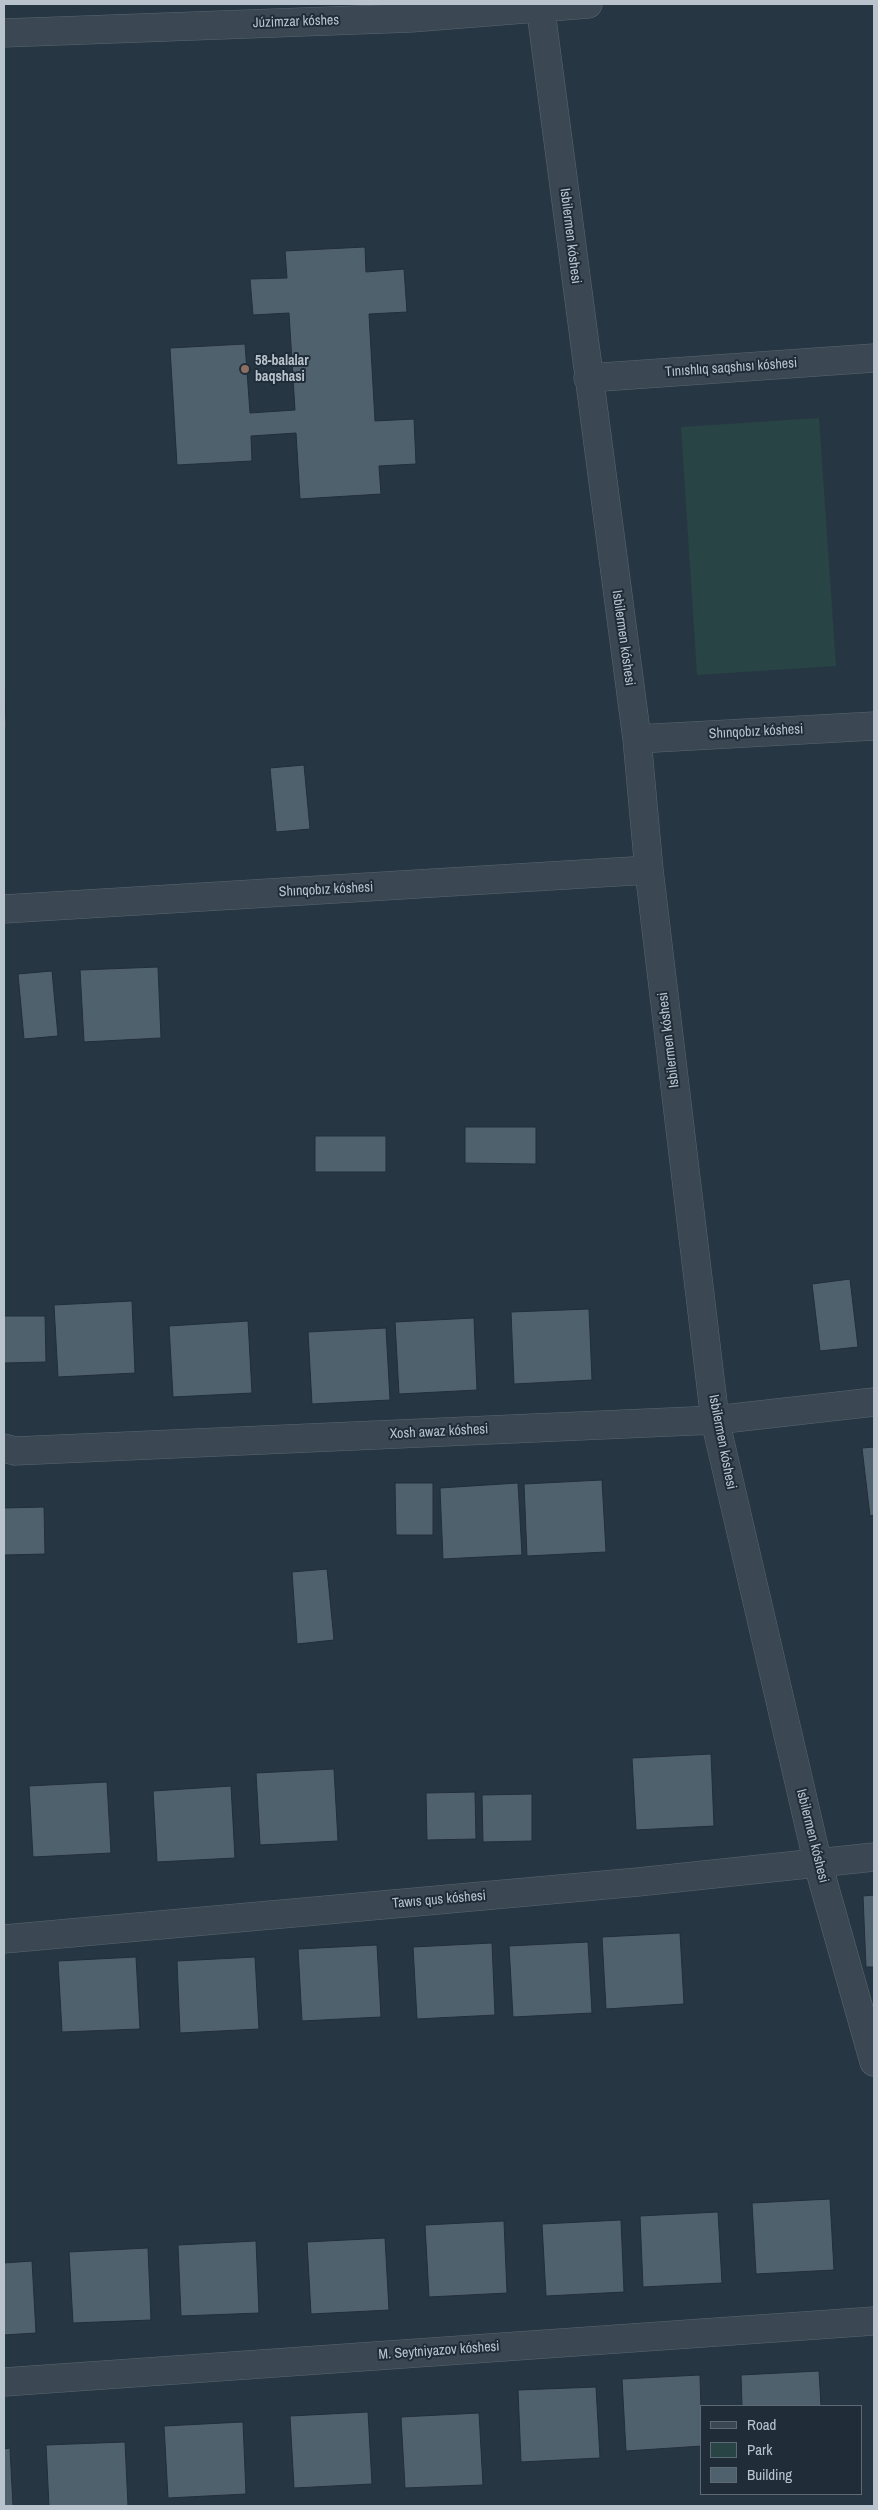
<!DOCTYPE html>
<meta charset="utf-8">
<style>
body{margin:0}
#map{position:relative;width:878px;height:2510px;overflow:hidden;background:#273643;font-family:"Archivo Narrow",sans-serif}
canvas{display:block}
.frame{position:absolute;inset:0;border:5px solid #b8c3cd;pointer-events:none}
.legend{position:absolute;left:700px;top:2405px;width:162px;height:90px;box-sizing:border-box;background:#202d38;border:1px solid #5d6974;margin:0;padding:6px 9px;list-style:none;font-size:15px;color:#b8c3cd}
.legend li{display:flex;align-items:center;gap:10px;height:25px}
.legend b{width:25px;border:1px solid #5d6974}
</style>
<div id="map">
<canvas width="878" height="2510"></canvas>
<div class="frame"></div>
<ul class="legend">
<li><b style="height:6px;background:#3b4853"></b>Road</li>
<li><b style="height:14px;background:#294444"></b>Park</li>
<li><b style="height:14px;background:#50616e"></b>Building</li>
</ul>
</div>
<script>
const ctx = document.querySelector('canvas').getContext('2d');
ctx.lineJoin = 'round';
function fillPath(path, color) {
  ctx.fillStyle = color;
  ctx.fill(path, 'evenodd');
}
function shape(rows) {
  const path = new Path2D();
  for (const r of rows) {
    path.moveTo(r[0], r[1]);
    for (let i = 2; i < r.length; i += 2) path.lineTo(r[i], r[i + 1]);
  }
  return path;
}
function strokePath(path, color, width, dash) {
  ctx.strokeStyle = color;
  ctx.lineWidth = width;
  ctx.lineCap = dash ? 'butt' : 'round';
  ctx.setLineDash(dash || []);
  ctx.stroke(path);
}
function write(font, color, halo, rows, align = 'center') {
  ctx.font = font + ' "Archivo Narrow",sans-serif';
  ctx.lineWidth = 4;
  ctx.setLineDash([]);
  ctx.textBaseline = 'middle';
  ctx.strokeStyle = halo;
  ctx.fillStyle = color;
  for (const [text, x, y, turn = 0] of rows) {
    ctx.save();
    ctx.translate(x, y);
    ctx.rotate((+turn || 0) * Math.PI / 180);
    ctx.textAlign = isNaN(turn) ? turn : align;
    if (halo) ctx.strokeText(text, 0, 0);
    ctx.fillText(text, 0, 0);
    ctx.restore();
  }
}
fillPath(shape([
 [819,418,836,666,697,675,681,427]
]), '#294444');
const building = shape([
 [365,247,366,272,404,269,407,312,369,314,375,421,414,419,416,464,379,466,381,494,300,499,296,433,251,436,252,461,177,465,170,348,245,344,250,413,295,410,289,313,253,315,250,279,287,278,285,251,365,247],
 [4,687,5,687,6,728,4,728,4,687],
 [304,765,310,829,276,832,270,768,304,765],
 [158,967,161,1038,84,1042,80,970,158,967],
 [52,971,58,1036,24,1039,18,974,52,971],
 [465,1127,536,1127,536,1164,465,1163,465,1127],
 [315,1136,386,1136,386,1172,315,1172,315,1136],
 [850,1279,858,1347,820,1351,812,1284,850,1279],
 [132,1301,135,1373,58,1377,54,1305,132,1301],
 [589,1309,592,1380,514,1384,511,1312,589,1309],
 [4,1316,45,1316,46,1362,4,1363,4,1316],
 [474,1318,477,1390,399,1394,395,1322,474,1318],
 [248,1321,252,1393,173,1397,169,1326,248,1321],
 [386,1328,390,1400,312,1404,308,1332,386,1328],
 [874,1447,874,1515,870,1516,862,1448,874,1447],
 [602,1480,606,1552,527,1556,524,1484,602,1480],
 [395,1483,433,1483,433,1535,396,1535,395,1483],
 [518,1483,522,1555,443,1559,440,1488,518,1483],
 [44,1507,45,1554,4,1555,4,1508,44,1507],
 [327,1569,334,1640,297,1644,292,1572,327,1569],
 [711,1754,714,1826,636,1830,632,1758,711,1754],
 [334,1769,338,1841,260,1845,256,1773,334,1769],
 [107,1782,111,1853,33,1857,29,1786,107,1782],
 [231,1786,235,1858,157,1862,153,1791,231,1786],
 [475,1792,476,1839,427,1840,426,1793,475,1792],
 [532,1794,532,1841,483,1842,482,1795,532,1794],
 [874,1895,874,1967,866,1967,863,1896,874,1895],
 [680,1933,684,2004,606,2009,602,1937,680,1933],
 [588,1942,592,2013,513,2017,509,1946,588,1942],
 [492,1943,495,2015,417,2019,413,1947,492,1943],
 [377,1945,381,2017,302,2021,298,1949,377,1945],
 [136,1957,140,2029,62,2032,58,1961,136,1957],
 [255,1957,259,2029,180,2033,177,1961,255,1957],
 [830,2199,834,2270,756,2274,752,2203,830,2199],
 [718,2212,722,2283,643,2287,640,2216,718,2212],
 [621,2220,624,2292,546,2296,542,2224,621,2220],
 [504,2221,507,2293,429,2297,425,2225,504,2221],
 [385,2238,389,2310,311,2314,307,2242,385,2238],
 [256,2241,259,2313,181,2316,178,2245,256,2241],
 [148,2248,151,2320,73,2323,69,2252,148,2248],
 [32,2261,36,2333,4,2335,4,2263,32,2261],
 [819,2371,821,2406,742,2406,741,2375,819,2371],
 [700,2375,702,2446,626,2451,622,2379,700,2375],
 [596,2387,600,2458,521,2462,518,2390,596,2387],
 [368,2412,372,2484,294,2488,290,2416,368,2412],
 [479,2413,483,2485,405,2488,401,2417,479,2413],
 [243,2422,246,2494,168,2498,164,2426,243,2422],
 [125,2442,128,2506,49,2506,46,2445,125,2442],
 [10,2448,13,2506,4,2506,4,2449,10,2448]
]);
fillPath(building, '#50616e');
strokePath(building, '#222f3a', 1);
const minor = shape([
 [540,4,637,739,649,870,715,1420,818,1864,874,2062],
 [4,33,411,18,588,4],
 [588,378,874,358],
 [637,739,874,726],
 [4,909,649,870],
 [4,1448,15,1451,715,1420,874,1402],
 [4,1939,638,1882,874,1857],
 [4,2382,874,2321]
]);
strokePath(minor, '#596670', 29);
strokePath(minor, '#3b4853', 28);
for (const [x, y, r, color] of [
 [245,369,5,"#8d6e63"]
]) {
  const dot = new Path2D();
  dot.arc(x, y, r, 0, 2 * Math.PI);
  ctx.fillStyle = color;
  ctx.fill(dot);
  strokePath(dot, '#202d38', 2);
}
write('14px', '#b8c3cd', '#202d38', [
 ["Júzimzar kóshes",296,22,-2],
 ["Isbilermen kóshesi",570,236,83],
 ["Tınıshlıq saqshısı kóshesi",731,368,-4],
 ["Isbilermen kóshesi",623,638,82],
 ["Shınqobız kóshesi",756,732,-3],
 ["Shınqobız kóshesi",326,890,-3],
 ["Isbilermen kóshesi",669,1040,-97],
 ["Xosh awaz kóshesi",439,1432,-3],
 ["Isbilermen kóshesi",722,1442,79],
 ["Isbilermen kóshesi",812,1836,76],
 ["Tawıs qus kóshesi",439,1900,-5],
 ["M. Seytniyazov kóshesi",439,2351,-4]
]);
write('bold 14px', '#b8c3cd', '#202d38', [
 ["58-balalar",255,361],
 ["baqshasi",255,377]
], 'left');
</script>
